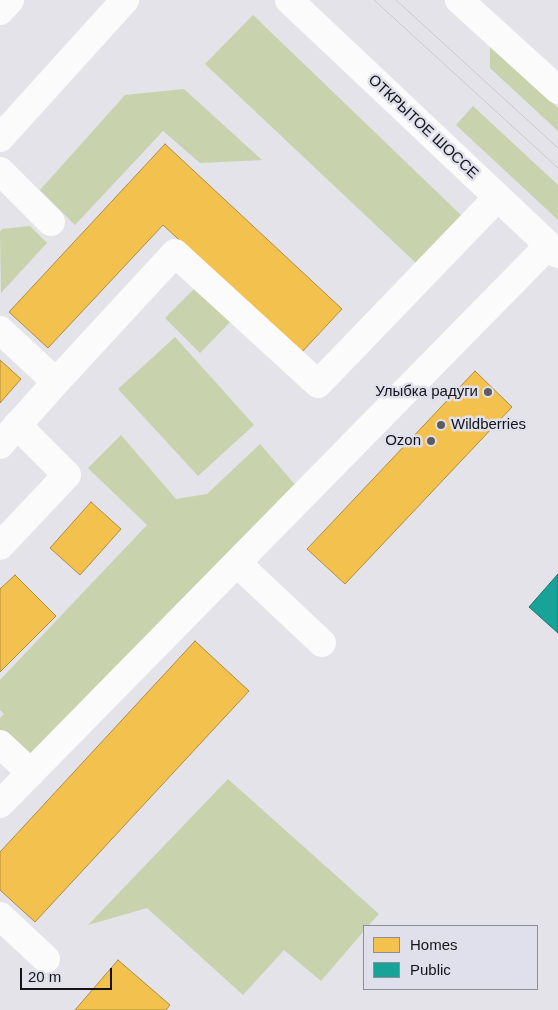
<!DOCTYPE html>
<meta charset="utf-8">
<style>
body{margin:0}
#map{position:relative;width:558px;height:1010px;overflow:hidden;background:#e3e3e9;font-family:Arial,sans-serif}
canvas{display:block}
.legend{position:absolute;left:363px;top:925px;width:175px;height:65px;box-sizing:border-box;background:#e0e0ec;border:1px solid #8e8e97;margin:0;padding:6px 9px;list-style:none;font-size:15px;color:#141418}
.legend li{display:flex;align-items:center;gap:10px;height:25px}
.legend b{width:25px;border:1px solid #8e8e97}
.scale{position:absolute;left:20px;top:968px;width:92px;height:22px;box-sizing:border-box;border:2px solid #141418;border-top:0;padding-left:6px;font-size:15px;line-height:18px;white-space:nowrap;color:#141418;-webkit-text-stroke:4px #e0e0ec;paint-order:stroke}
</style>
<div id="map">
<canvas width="558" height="1010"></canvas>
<ul class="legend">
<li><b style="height:14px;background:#f2c14e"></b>Homes</li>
<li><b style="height:14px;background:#17a398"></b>Public</li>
</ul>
<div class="scale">20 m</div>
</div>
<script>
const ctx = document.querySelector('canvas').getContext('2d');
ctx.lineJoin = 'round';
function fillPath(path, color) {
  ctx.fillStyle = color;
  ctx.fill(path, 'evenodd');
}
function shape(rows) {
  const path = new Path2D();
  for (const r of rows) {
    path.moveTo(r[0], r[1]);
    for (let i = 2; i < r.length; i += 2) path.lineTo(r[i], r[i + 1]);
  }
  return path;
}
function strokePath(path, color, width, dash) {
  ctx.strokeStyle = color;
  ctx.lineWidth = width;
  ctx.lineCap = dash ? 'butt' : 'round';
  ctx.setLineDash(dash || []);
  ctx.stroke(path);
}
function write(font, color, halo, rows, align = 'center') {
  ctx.font = font + ' Arial,sans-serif';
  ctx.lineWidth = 5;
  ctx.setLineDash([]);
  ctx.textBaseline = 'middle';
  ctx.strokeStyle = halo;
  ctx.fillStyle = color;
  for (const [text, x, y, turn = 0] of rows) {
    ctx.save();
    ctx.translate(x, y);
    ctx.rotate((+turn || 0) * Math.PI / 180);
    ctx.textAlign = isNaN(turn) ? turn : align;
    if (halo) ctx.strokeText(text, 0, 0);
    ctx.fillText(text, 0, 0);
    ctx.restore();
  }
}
fillPath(shape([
 [253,15,463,217,417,264,205,64],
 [490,44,558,108,558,131,490,68],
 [184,89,262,160,200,163,163,131,75,225,40,190,125,95],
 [473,106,558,185,558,220,456,125],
 [30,226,47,243,1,293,0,232,2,229],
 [197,286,233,319,200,353,165,318],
 [175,337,254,425,198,476,118,389],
 [121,435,176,499,207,494,260,444,298,488,29,761,0,732,0,718,4,714,0,710,0,680,147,525,88,468],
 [228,779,379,914,368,926,364,926,364,931,321,981,284,950,243,995,147,908,88,925]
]), '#c8d2ac');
const homes = shape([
 [165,144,342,309,301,353,163,225,48,348,9,312,165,144],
 [0,360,21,379,0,403,0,360],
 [475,371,512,407,345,584,307,549,475,371],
 [91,502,121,529,80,575,50,548,91,502],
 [15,575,56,616,0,672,0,589,15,575],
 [195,641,249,691,35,922,0,890,0,852,195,641],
 [118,960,170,1005,166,1010,75,1010,118,960]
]);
fillPath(homes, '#f2c14e');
strokePath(homes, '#af8d3e', 1);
const public = shape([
 [558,574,558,633,529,607,558,574]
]);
fillPath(public, '#17a398');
strokePath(public, '#167872', 1);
strokePath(shape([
 [289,0,558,254],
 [459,0,558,90],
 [0,11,10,0],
 [0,138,125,0],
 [0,171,51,222],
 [0,330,56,382,175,253,318,384,497,198],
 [0,445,56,382],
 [0,546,67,475,17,425],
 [237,563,322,643],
 [0,744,31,773],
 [0,804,549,245],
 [0,916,46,959]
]), '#fbfbfc', 28);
strokePath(shape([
 [374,0,558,168],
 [396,0,558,148]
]), '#cacacb', 1);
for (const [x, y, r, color] of [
 [488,392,5,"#5c5c61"],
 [441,425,5,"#5c5c61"],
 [431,441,5,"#5c5c61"]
]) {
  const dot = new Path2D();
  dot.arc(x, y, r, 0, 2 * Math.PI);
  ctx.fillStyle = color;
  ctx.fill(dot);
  strokePath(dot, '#e0e0ec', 2);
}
write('15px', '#141418', '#e0e0ec', [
 ["ОТКРЫТОЕ ШОССЕ",423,127,43]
]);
write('15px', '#141418', '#e0e0ec', [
 ["Улыбка радуги",478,392],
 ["Wildberries",451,425,"left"],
 ["Ozon",421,441]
], 'right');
</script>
